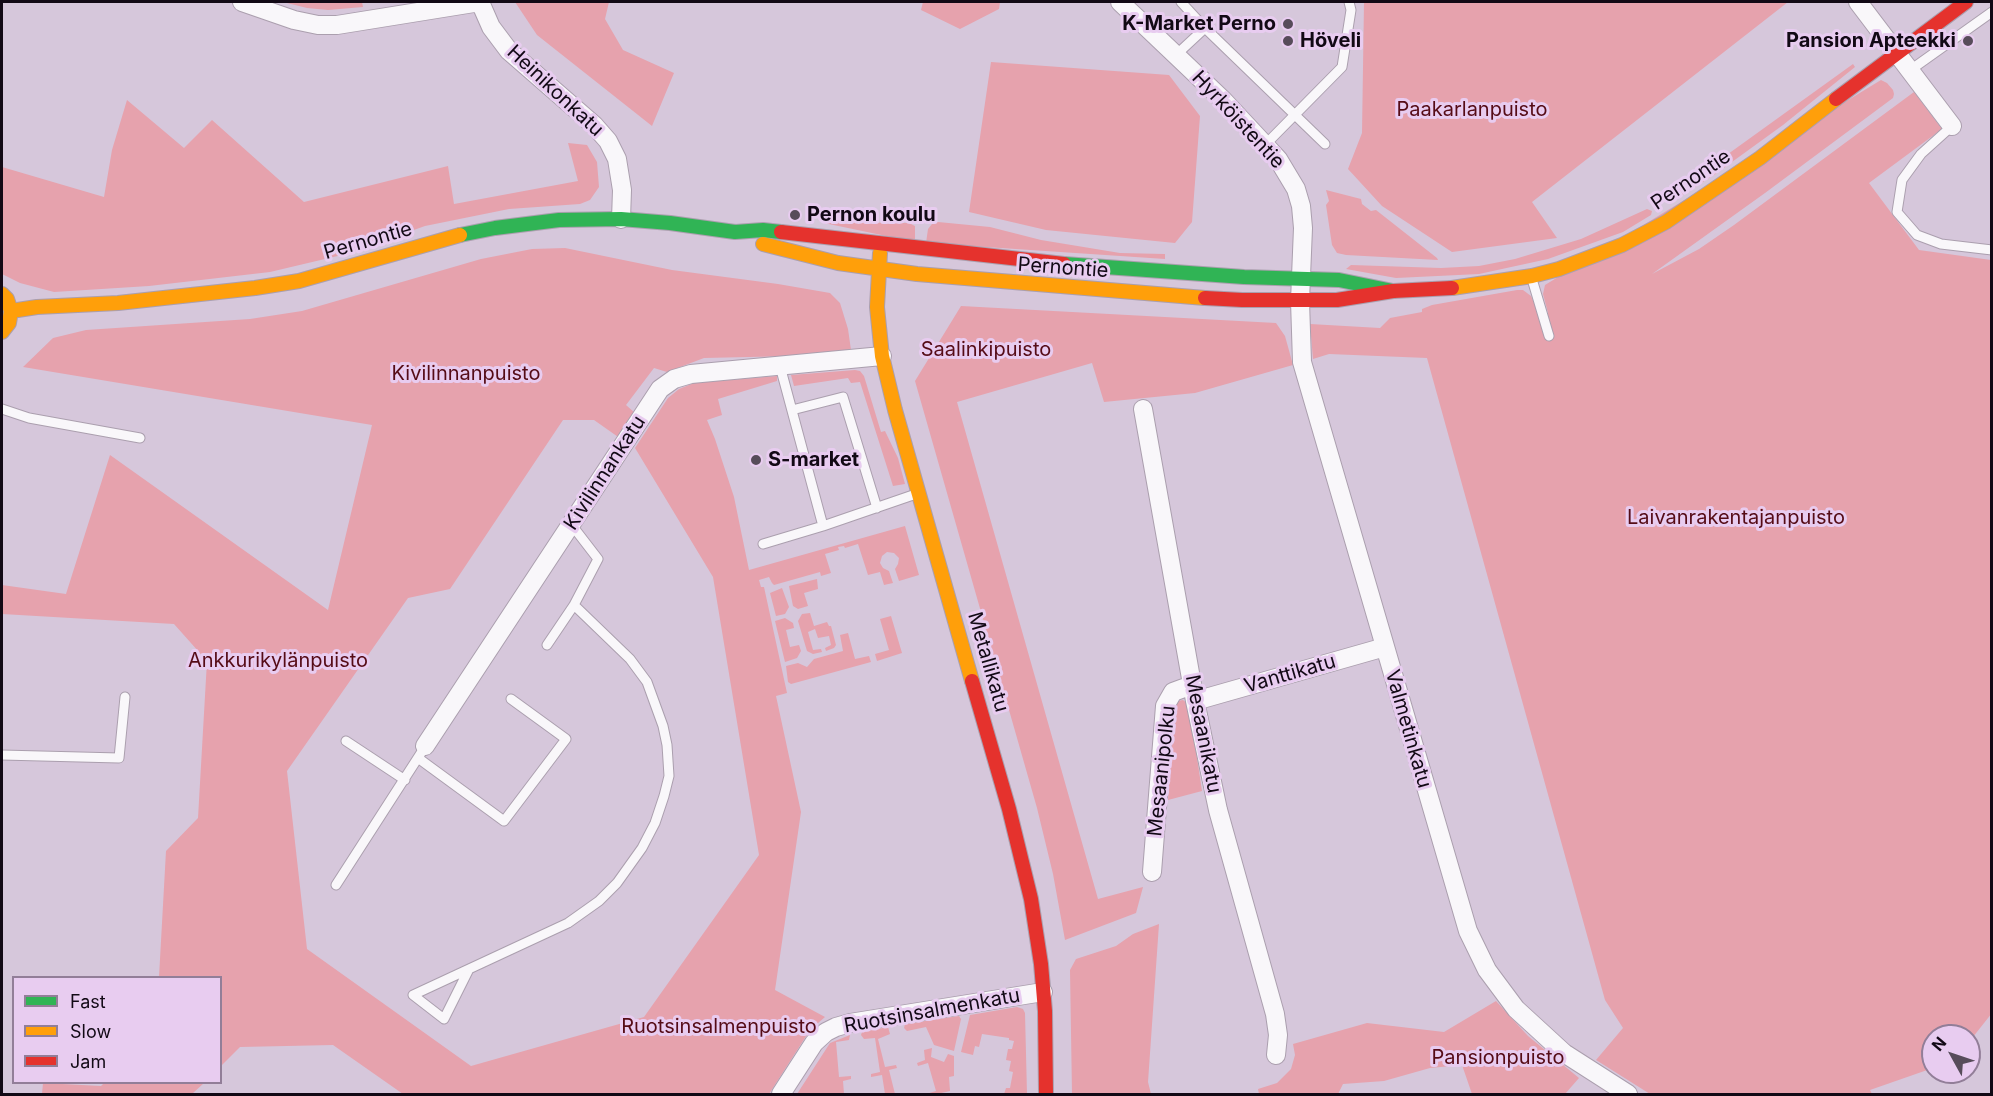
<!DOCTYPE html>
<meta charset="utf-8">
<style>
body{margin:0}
#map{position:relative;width:1993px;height:1096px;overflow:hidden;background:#d6c7db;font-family:Inter,sans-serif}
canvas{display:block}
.frame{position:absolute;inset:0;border:3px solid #120915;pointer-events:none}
.legend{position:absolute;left:12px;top:976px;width:210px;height:108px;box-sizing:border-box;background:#e8ccf0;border:2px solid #927e98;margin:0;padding:8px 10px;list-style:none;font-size:18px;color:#120915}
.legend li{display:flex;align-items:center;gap:12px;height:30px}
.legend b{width:30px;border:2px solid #927e98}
.north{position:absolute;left:1921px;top:1024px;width:60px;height:60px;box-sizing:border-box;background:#e8ccf0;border:2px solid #927e98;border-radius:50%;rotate:310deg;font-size:16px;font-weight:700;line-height:24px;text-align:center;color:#120915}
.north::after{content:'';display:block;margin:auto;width:21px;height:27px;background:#574c5a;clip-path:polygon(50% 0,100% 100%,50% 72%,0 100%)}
</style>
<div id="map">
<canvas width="1993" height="1096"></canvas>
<div class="frame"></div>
<ul class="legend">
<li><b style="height:8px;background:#30b455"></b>Fast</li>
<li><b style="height:8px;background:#ff9f0a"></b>Slow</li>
<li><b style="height:8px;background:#e5322d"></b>Jam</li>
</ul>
<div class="north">N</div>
</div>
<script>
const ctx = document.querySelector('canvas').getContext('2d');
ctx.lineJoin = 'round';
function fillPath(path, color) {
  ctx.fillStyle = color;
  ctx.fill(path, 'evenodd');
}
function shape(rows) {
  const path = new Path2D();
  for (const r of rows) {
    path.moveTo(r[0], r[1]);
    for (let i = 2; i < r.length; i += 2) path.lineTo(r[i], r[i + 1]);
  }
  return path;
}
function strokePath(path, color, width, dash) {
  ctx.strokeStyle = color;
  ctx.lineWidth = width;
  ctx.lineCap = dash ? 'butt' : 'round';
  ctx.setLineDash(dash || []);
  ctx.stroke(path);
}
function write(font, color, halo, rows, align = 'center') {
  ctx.font = font + ' Inter,sans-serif';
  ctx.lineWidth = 6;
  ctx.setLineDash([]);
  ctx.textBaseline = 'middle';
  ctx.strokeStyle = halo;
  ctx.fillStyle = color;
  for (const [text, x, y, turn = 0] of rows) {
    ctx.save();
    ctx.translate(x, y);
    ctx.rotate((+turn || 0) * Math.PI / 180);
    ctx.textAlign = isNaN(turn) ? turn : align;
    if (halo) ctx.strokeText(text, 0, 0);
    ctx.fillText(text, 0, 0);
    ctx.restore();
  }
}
fillPath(shape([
 [283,2,362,2,363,7,328,10,307,8],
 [515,2,609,2,605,19,623,50,674,73,652,126,537,35],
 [923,2,1000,2,999,9,960,29,921,10],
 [1364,2,1788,2,1532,202,1557,238,1452,252,1382,206,1348,169,1362,133],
 [991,62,1169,75,1200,116,1192,222,1175,243,1046,230,969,212],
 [1853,64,1855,67,1783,125,1714,175,1671,202,1666,201,1667,198],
 [1881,80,1887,83,1893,90,1894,94,1893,98,1765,193,1652,274,1699,249,1734,225,1914,92,1942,129,1869,183,1919,250,1991,260,1992,1013,1969,1042,1969,1036,1933,1036,1933,1068,1870,1090,1872,1094,1863,1093,1857,1094,1650,1094,1596,1060,1623,1028,1605,1000,1427,358,1329,354,1313,359,1310,324,1380,328,1390,318,1422,312,1422,309,1432,305,1517,290,1523,290,1531,296,1540,315,1548,313,1543,294,1545,285],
 [127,100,184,148,212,120,304,202,448,166,454,204,578,181,568,143,587,145,597,162,599,187,590,200,580,204,509,209,425,226,346,254,270,272,149,286,54,292,20,283,2,274,2,167,104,197,112,150],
 [1326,190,1361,199,1362,204,1371,211,1376,210,1437,258,1438,260,1346,255,1337,253,1332,245,1326,205,1329,201],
 [1647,209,1652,211,1651,215,1623,232,1548,259,1479,274,1396,278,1346,269,1351,265,1441,268,1479,266,1515,259,1581,239],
 [826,222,909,223,915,226,915,242,824,223],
 [938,222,990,227,1041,240,1120,253,1165,254,1165,259,926,243,928,229,932,224],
 [565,248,672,270,778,284,830,293,840,303,848,329,851,350,839,355,704,358,667,372,654,368,626,405,635,413,621,439,594,420,563,420,450,589,408,598,287,771,307,949,471,1066,644,1017,759,855,713,577,635,448,668,398,679,389,694,383,777,376,777,381,718,399,722,415,707,420,715,439,734,497,749,570,905,526,919,575,899,581,895,569,898,564,899,558,894,553,887,552,882,556,880,563,883,568,889,571,893,583,884,585,880,572,868,575,858,544,845,548,844,546,838,547,839,550,825,554,831,573,821,576,820,572,774,585,772,583,769,577,759,580,761,587,764,587,787,693,776,696,801,812,775,990,825,1017,810,1030,769,1094,403,1094,333,1045,240,1047,221,1066,220,978,159,977,166,851,198,818,207,661,174,624,2,614,2,585,66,594,110,455,328,610,372,425,23,367,53,338,86,330,250,319,302,311,481,259,532,249],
 [961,306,1276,323,1285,336,1293,365,1195,393,1104,402,1092,363,957,402,1098,899,1143,887,1136,913,1065,940,1053,874,1037,808,915,381],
 [855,370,860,371,864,376,881,432,885,431,898,458,905,484,893,486,860,382,851,383,848,378,794,386,791,375],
 [817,579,818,589,804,593,808,606,798,609,793,606,789,586],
 [782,588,789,607,785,614,776,616,770,593],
 [810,613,814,626,827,622,829,626,831,626,836,645,834,648,826,651,825,648,831,645,829,636,818,638,815,629,808,632,813,650,821,649,822,652,813,654,807,651,798,621,802,614],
 [891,616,902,653,877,661,875,654,889,650,880,619],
 [785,618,793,623,794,628,786,630,790,647,799,645,801,651,797,658,785,662,775,621],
 [848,633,855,659,869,656,871,662,791,684,788,682,786,666,798,663,807,667,814,659,843,651,840,635],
 [1183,700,1189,705,1202,791,1168,800,1171,713,1178,701],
 [1159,924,1148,1082,1151,1094,1072,1094,1070,970,1076,959,1116,946,1133,934],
 [1496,1001,1528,1036,1579,1078,1565,1094,1472,1094,1462,1065,1430,1068,1384,1081,1343,1084,1338,1094,1259,1094,1258,1089,1277,1083,1291,1069,1295,1055,1293,1044,1367,1023,1444,1032],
 [1017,1007,1023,1009,1025,1013,1027,1094,1004,1094,1006,1088,1010,1088,1013,1072,1009,1071,1011,1061,1006,1060,1008,1049,1012,1049,1014,1041,1009,1040,1009,1038,982,1034,979,1047,975,1046,973,1055,961,1052,970,1015],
 [959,1016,961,1019,954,1051,934,1045,926,1027,907,1031,904,1028,905,1024],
 [888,1027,890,1034,878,1039,885,1067,896,1065,897,1068,889,1070,895,1094,885,1094,882,1075,871,1077,871,1074,880,1072,875,1038,864,1039,861,1035,862,1032],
 [850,1035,849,1040,836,1042,839,1077,851,1076,851,1079,843,1081,844,1094,797,1094,830,1043],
 [932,1048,931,1057,944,1062,948,1054,954,1056,954,1076,949,1077,950,1091,937,1094,926,1094,936,1091,928,1063,918,1066,917,1063,925,1060,924,1050],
 [104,1083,104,1082,204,1083,192,1094,42,1094,43,1083,101,1086]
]), '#e6a2ad');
const lane = shape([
 [1181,2,1205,28,1325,144],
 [1176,55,1205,28],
 [1909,71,1992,12],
 [1952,126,1921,154,1902,180,1897,212,1917,235,1941,244,1992,250],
 [1265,145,1342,67,1351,10,1349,2],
 [1532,279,1549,336],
 [780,366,823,526,916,494],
 [2,409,29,418,140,438],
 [792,410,843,397,877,508],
 [763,544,823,526],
 [547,645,574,605],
 [346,741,405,780],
 [2,755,119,758,125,697],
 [418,758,504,821,566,739,511,699],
 [336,885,421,753],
 [468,971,444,1019,413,995,568,923,599,901,617,883,642,848,655,823,664,796,669,776,667,745,663,726,647,682,630,659,574,605,598,559,571,524]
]);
const street = shape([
 [242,2,294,20,318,25,337,25,480,2],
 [480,2,491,27,509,51,594,125,608,141,617,159,622,190,621,219],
 [1120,2,1223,100,1265,145,1278,159,1296,189,1301,206,1303,228,1300,301,1302,362,1468,931,1487,970,1516,1009,1564,1053,1628,1094],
 [1858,2,1952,126],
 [1143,409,1195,701,1218,810,1275,1014,1278,1035,1276,1055],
 [1195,701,1385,647],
 [425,746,660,389,674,379,691,374,882,356],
 [1152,872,1165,706,1173,692,1192,685],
 [781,1094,814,1043,826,1032,836,1027,850,1023,1043,992]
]);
const fast = shape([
 [460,235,495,228,559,220,621,219,670,223,735,232,763,230,781,232],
 [1064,264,1244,277,1339,280,1393,291]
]);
const slow = shape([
 [763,244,838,263,917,274,1205,298],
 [880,253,877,307,882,356,895,410,972,681],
 [1452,288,1532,276,1559,269,1622,245,1666,222,1760,158,1836,99],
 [2,294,7,299,11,311,9,323,2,332],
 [11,311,37,307,118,303,255,288,299,281,460,235]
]);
const jam = shape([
 [1836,99,1966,2],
 [781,232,1064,264],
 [1205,298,1242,300,1337,300,1393,291,1452,288],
 [972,681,1009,809,1031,899,1041,964,1045,1011,1046,1094]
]);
strokePath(lane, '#ab9fae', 11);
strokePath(street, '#ab9fae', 20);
strokePath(fast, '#ab9fae', 16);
strokePath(slow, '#ab9fae', 16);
strokePath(jam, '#ab9fae', 16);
strokePath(lane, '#f9f7fa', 9);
strokePath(street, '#f9f7fa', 18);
strokePath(fast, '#30b455', 14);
strokePath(slow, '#ff9f0a', 14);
strokePath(jam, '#e5322d', 14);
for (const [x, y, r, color] of [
 [1288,24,6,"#574c5a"],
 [1288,41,6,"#574c5a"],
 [1968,41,6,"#574c5a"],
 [795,215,6,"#574c5a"],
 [756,460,6,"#574c5a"]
]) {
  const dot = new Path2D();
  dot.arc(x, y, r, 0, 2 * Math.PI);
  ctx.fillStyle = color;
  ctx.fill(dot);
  strokePath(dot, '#e8ccf0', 2);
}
write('bold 20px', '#120915', '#e8ccf0', [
 ["K-Market Perno",1276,24,"right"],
 ["Höveli",1300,41],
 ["Pansion Apteekki",1956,41,"right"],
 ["Pernon koulu",807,215],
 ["S-market",768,460]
], 'left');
write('20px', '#120915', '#e8ccf0', [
 ["Heinikonkatu",555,91,43],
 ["Hyrköistentie",1238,120,47],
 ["Pernontie",1691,180,-34],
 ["Pernontie",368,241,-16],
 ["Pernontie",1063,268,4],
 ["Kivilinnankatu",605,473,-57],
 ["Metallikatu",988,662,74],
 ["Vanttikatu",1290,674,-16],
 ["Valmetinkatu",1408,729,74],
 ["Mesaanikatu",1203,734,79],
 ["Mesaanipolku",1162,771,-84],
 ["Ruotsinsalmenkatu",932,1011,-10]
]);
write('20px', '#550b16', '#e8ccf0', [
 ["Paakarlanpuisto",1472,110],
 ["Saalinkipuisto",986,350],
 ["Kivilinnanpuisto",466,374],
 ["Laivanrakentajanpuisto",1736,518],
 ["Ankkurikylänpuisto",278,661],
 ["Ruotsinsalmenpuisto",719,1027],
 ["Pansionpuisto",1498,1058]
]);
</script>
